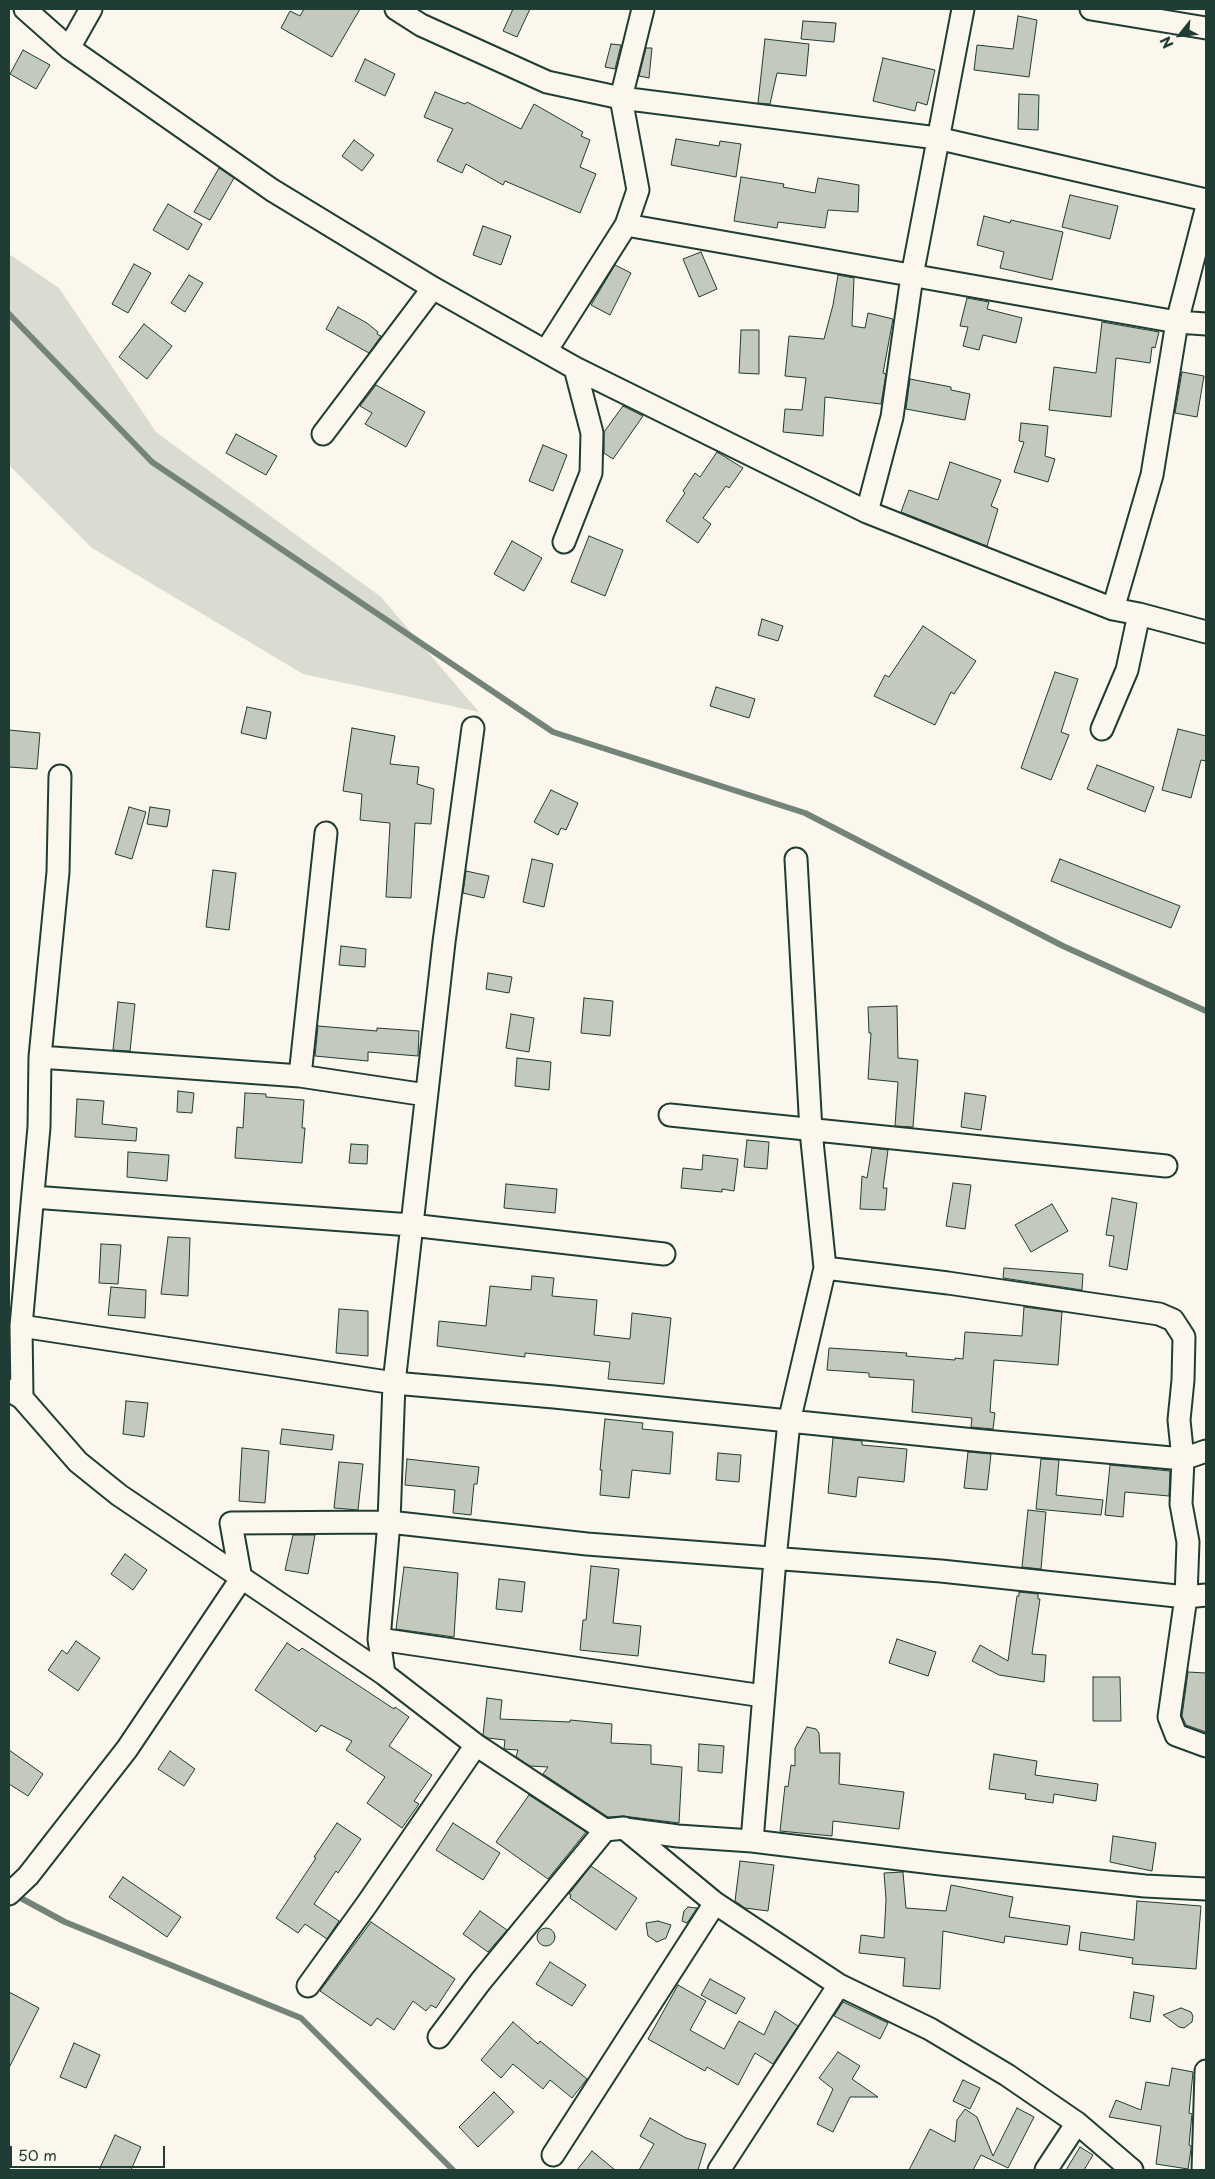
<!DOCTYPE html>
<style>
body{margin:0}
#map{position:relative;width:1215px;height:2179px;overflow:hidden;background:#fbf7ec;font-family:"Playpen Sans",sans-serif}
canvas{display:block}
.frame{position:absolute;inset:0;border:10px solid #1f3d34;pointer-events:none}
.north{position:absolute;left:1155px;top:10px;width:50px;height:50px;-webkit-text-stroke:4px #fbf7ec;paint-order:stroke;rotate:241deg;font-size:14px;font-weight:700;line-height:20px;text-align:center;color:#1f3d34}
.north::after{content:'';display:block;margin:auto;width:18px;height:22px;background:#1f3d34;clip-path:polygon(50% 0,100% 100%,50% 72%,0 100%)}
.scale{position:absolute;left:10px;top:2146px;width:155px;height:22px;box-sizing:border-box;border:2px solid #1f3d34;border-top:0;padding-left:6px;font-size:15px;line-height:18px;white-space:nowrap;color:#1f3d34;-webkit-text-stroke:4px #fbf7ec;paint-order:stroke}
</style>
<div id="map">
<canvas width="1215" height="2179"></canvas>
<div class="frame"></div>
<div class="north">N</div>
<div class="scale">50 m</div>
</div>
<script>
const ctx = document.querySelector('canvas').getContext('2d');
ctx.lineJoin = 'round';
function fillPath(path, color) {
  ctx.fillStyle = color;
  ctx.fill(path, 'evenodd');
}
function shape(rows) {
  const path = new Path2D();
  for (const r of rows) {
    if (r.length === 3) {
      path.moveTo(r[0] + r[2], r[1]);
      path.arc(r[0], r[1], r[2], 0, 2 * Math.PI);
      continue;
    }
    path.moveTo(r[0], r[1]);
    for (let i = 2; i < r.length; i += 2) path.lineTo(r[i], r[i + 1]);
  }
  return path;
}
function strokePath(path, color, width, dash) {
  ctx.strokeStyle = color;
  ctx.lineWidth = width;
  ctx.lineCap = dash ? 'butt' : 'round';
  ctx.setLineDash(dash || []);
  ctx.stroke(path);
}
fillPath(shape([
 [9,254,59,288,156,432,381,597,479,712,303,674,92,548,9,465]
]), '#dbdcd1');
strokePath(shape([
 [9,314,152,462,553,732,805,813,1063,946,1206,1011],
 [15,1892,17,1896,65,1922,301,2018,453,2170]
]), '#74847b', 6);
const building = shape([
 [304,9,360,9,332,57,281,28,290,11,300,16,304,9],
 [513,9,530,9,517,37,503,31,513,9],
 [1018,16,1037,20,1029,77,974,70,977,45,1013,49,1018,16],
 [803,21,836,23,834,42,801,39,803,21],
 [765,39,809,44,806,76,777,73,770,104,758,103,765,39],
 [611,44,621,45,615,69,605,67,611,44],
 [646,48,652,48,649,78,639,76,646,48],
 [23,50,50,65,36,89,10,74,23,50],
 [883,58,935,70,927,105,917,102,915,111,873,101,883,58],
 [365,59,395,74,385,96,355,81,365,59],
 [435,92,465,104,467,102,521,129,534,104,583,132,581,136,590,140,580,167,596,174,580,213,505,181,503,185,466,164,462,173,437,161,453,129,424,117,435,92],
 [1019,94,1039,95,1038,130,1018,129,1019,94],
 [676,139,719,146,720,141,741,144,736,177,671,165,676,139],
 [354,140,374,155,362,171,342,156,354,140],
 [219,168,234,178,210,220,194,212,219,168],
 [741,177,784,184,783,187,815,193,818,178,859,185,858,212,828,210,825,228,778,222,777,228,734,221,741,177],
 [1070,195,1118,206,1110,239,1062,227,1070,195],
 [168,204,202,224,188,250,153,230,168,204],
 [984,216,1010,223,1011,220,1063,232,1052,280,1000,268,1004,252,977,245,984,216],
 [483,226,511,236,501,265,473,255,483,226],
 [701,252,717,289,699,297,683,259,701,252],
 [134,264,151,273,128,313,112,304,134,264],
 [615,265,631,273,610,315,591,305,615,265],
 [189,275,203,283,185,312,171,303,189,275],
 [838,275,854,278,852,326,865,328,868,313,893,319,883,373,886,374,881,404,825,397,823,436,783,432,785,409,802,410,806,378,785,376,789,336,824,339,833,305,838,275],
 [967,298,989,302,987,309,1022,318,1016,343,983,335,979,350,963,346,968,327,960,326,967,298],
 [338,307,367,323,378,332,377,334,381,336,369,353,326,329,338,307],
 [1102,322,1159,332,1155,348,1152,347,1150,363,1116,358,1111,417,1049,410,1054,367,1096,373,1102,322],
 [144,324,172,346,147,379,119,357,144,324],
 [741,330,759,330,759,374,739,373,741,330],
 [1182,372,1204,376,1197,417,1175,413,1182,372],
 [910,379,951,387,951,390,970,394,965,420,906,409,910,379],
 [376,385,425,412,406,447,365,424,372,413,360,406,376,385],
 [623,406,643,416,613,459,604,453,604,432,623,406],
 [1021,423,1048,426,1045,456,1055,459,1048,482,1014,472,1024,442,1019,441,1021,423],
 [236,434,277,456,266,475,226,453,236,434],
 [543,445,567,455,553,491,529,481,543,445],
 [717,452,743,468,729,488,726,486,703,518,711,524,698,543,666,521,685,493,683,491,695,473,700,477,717,452],
 [950,462,1001,480,991,506,998,509,987,546,901,512,909,490,938,500,950,462],
 [589,536,623,550,605,596,571,582,589,536],
 [512,541,542,558,524,591,494,574,512,541],
 [762,619,783,626,778,641,758,635,762,619],
 [923,626,976,661,954,694,951,692,935,725,874,696,885,675,889,677,923,626],
 [1055,672,1078,679,1061,732,1069,735,1051,780,1021,768,1055,672],
 [716,687,755,699,749,718,710,706,716,687],
 [247,707,271,712,266,739,241,733,247,707],
 [352,728,395,736,390,764,419,767,417,784,434,789,431,824,415,823,411,898,386,897,390,823,360,820,362,794,343,791,352,728],
 [1178,729,1206,736,1206,761,1201,760,1191,798,1162,790,1178,729],
 [9,730,40,733,37,769,9,767,9,730],
 [1097,765,1154,787,1145,812,1087,789,1097,765],
 [551,790,578,803,566,830,561,828,558,835,534,822,551,790],
 [129,807,146,812,132,859,115,854,129,807],
 [150,807,170,810,167,827,147,824,150,807],
 [532,859,553,864,544,907,523,902,532,859],
 [1060,859,1180,906,1171,928,1051,881,1060,859],
 [213,870,236,873,229,930,206,927,213,870],
 [466,871,489,876,484,898,463,893,466,871],
 [341,946,366,949,365,967,339,965,341,946],
 [488,973,512,977,509,993,486,989,488,973],
 [584,998,613,1001,610,1036,581,1033,584,998],
 [118,1002,135,1004,130,1051,113,1050,118,1002],
 [897,1006,898,1058,918,1060,913,1127,895,1126,898,1082,868,1079,871,1033,869,1033,868,1007,897,1006],
 [511,1014,534,1018,529,1052,506,1048,511,1014],
 [318,1026,377,1031,377,1028,419,1031,418,1056,368,1052,368,1061,315,1056,318,1026],
 [517,1058,551,1062,549,1090,515,1086,517,1058],
 [178,1091,194,1093,192,1113,177,1112,178,1091],
 [245,1093,266,1094,266,1097,304,1100,302,1128,305,1128,302,1163,235,1158,237,1127,243,1128,245,1093],
 [965,1093,986,1096,981,1130,961,1127,965,1093],
 [77,1099,104,1101,102,1124,137,1128,136,1141,75,1137,77,1099],
 [747,1140,769,1142,767,1169,744,1167,747,1140],
 [351,1144,368,1145,367,1164,349,1163,351,1144],
 [872,1148,888,1150,883,1188,887,1188,885,1210,860,1209,862,1176,867,1178,872,1148],
 [128,1152,169,1155,167,1181,127,1177,128,1152],
 [703,1155,738,1159,734,1191,722,1189,722,1192,681,1188,683,1168,702,1170,703,1155],
 [953,1183,971,1185,965,1229,946,1226,953,1183],
 [506,1184,557,1189,555,1213,504,1208,506,1184],
 [1112,1198,1137,1203,1127,1270,1109,1266,1114,1236,1106,1235,1112,1198],
 [1052,1204,1068,1231,1031,1252,1015,1225,1052,1204],
 [168,1237,190,1238,188,1296,161,1294,168,1237],
 [101,1244,121,1245,118,1284,99,1283,101,1244],
 [1004,1268,1083,1274,1082,1290,1003,1278,1004,1268],
 [532,1276,554,1278,552,1296,597,1300,594,1335,630,1339,632,1313,671,1318,664,1384,608,1379,610,1362,525,1353,525,1357,437,1346,439,1321,486,1326,490,1286,531,1290,532,1276],
 [111,1287,146,1290,145,1318,108,1315,111,1287],
 [1024,1307,1062,1312,1058,1365,994,1360,990,1412,995,1413,993,1429,971,1427,972,1418,912,1412,914,1380,869,1377,869,1373,827,1370,829,1348,907,1353,906,1356,955,1360,955,1358,963,1359,965,1332,1022,1336,1024,1307],
 [339,1309,368,1311,368,1356,336,1353,339,1309],
 [126,1401,148,1403,144,1437,123,1434,126,1401],
 [605,1419,643,1423,642,1429,673,1432,670,1474,632,1470,629,1498,600,1495,602,1470,600,1470,605,1419],
 [282,1429,334,1435,332,1450,280,1444,282,1429],
 [833,1438,862,1441,862,1445,907,1449,904,1482,858,1477,856,1497,828,1493,833,1438],
 [242,1448,269,1451,265,1503,239,1501,242,1448],
 [968,1452,991,1454,987,1490,964,1488,968,1452],
 [718,1453,741,1455,739,1482,716,1480,718,1453],
 [407,1459,479,1467,477,1484,474,1484,471,1515,453,1513,455,1490,405,1485,407,1459],
 [1041,1459,1059,1460,1056,1495,1103,1500,1101,1515,1036,1509,1041,1459],
 [339,1462,363,1464,358,1510,334,1508,339,1462],
 [1110,1465,1170,1471,1169,1496,1125,1492,1123,1517,1105,1515,1110,1465],
 [1028,1510,1046,1512,1041,1569,1022,1567,1028,1510],
 [293,1535,315,1535,308,1574,285,1570,293,1535],
 [125,1554,147,1570,133,1590,111,1574,125,1554],
 [591,1566,619,1569,613,1623,641,1626,638,1656,580,1650,583,1620,586,1620,591,1566],
 [404,1567,458,1573,454,1637,396,1629,404,1567],
 [499,1579,525,1582,522,1612,496,1609,499,1579],
 [1019,1592,1038,1594,1038,1599,1040,1599,1032,1654,1046,1655,1044,1682,999,1675,972,1661,980,1645,1008,1661,1017,1596,1019,1596,1019,1592],
 [897,1639,936,1652,928,1676,889,1663,897,1639],
 [76,1641,100,1658,78,1691,48,1670,62,1650,67,1654,76,1641],
 [287,1643,299,1651,302,1648,394,1709,395,1707,409,1717,389,1746,432,1775,414,1801,419,1804,402,1828,367,1803,385,1777,346,1750,352,1741,321,1725,316,1732,255,1690,287,1643],
 [1188,1672,1206,1673,1206,1732,1186,1725,1182,1716,1188,1672],
 [1093,1677,1120,1677,1121,1721,1093,1721,1093,1677],
 [487,1698,502,1700,500,1719,570,1722,570,1720,612,1724,611,1743,651,1745,651,1764,682,1767,679,1823,623,1816,608,1817,543,1774,548,1767,530,1766,516,1757,518,1750,504,1749,505,1740,488,1738,483,1735,487,1698],
 [807,1727,816,1729,819,1733,820,1753,840,1753,839,1784,904,1792,899,1829,833,1821,832,1836,780,1831,785,1786,788,1787,791,1765,795,1766,795,1748,807,1727],
 [699,1744,724,1746,722,1773,698,1771,699,1744],
 [9,1750,43,1774,28,1796,9,1784,9,1750],
 [170,1751,195,1769,184,1786,158,1769,170,1751],
 [994,1754,1037,1761,1035,1775,1098,1784,1096,1801,1054,1794,1053,1803,1025,1799,1026,1794,989,1789,994,1754],
 [529,1795,586,1832,548,1879,496,1842,529,1795],
 [337,1823,361,1839,338,1873,336,1871,314,1904,339,1921,327,1939,305,1924,298,1933,276,1918,316,1858,314,1857,337,1823],
 [453,1823,500,1853,483,1880,436,1850,453,1823],
 [1113,1836,1156,1843,1152,1871,1110,1862,1113,1836],
 [740,1861,774,1865,768,1911,745,1908,735,1901,740,1861],
 [591,1866,637,1898,616,1930,570,1898,571,1895,569,1894,591,1866],
 [903,1872,906,1908,946,1911,951,1885,1013,1897,1009,1917,1070,1926,1067,1945,1005,1936,1004,1943,943,1931,940,1989,903,1986,905,1958,859,1953,861,1935,884,1938,886,1899,884,1873,903,1872],
 [123,1877,181,1917,167,1937,109,1897,123,1877],
 [1137,1901,1201,1906,1196,1969,1132,1964,1133,1958,1079,1950,1081,1932,1134,1940,1137,1901],
 [688,1907,697,1908,687,1923,682,1921,684,1911,688,1907],
 [480,1911,507,1930,488,1952,463,1934,480,1911],
 [658,1921,671,1925,666,1938,657,1942,648,1936,646,1923,658,1921],
 [371,1922,455,1979,436,2008,431,2005,426,2011,413,2001,394,2030,377,2018,371,2026,320,1991,371,1922],
 [546,1937,9],
 [550,1962,586,1985,572,2006,536,1984,550,1962],
 [710,1979,745,1998,736,2014,701,1995,710,1979],
 [678,1985,706,2001,690,2030,724,2049,739,2021,764,2035,775,2011,798,2026,773,2064,755,2053,738,2085,707,2067,705,2071,648,2039,678,1985],
 [9,1992,39,2008,9,2068,9,1992],
 [1134,1992,1154,1996,1150,2022,1130,2018,1134,1992],
 [843,2002,888,2023,880,2039,834,2016,843,2002],
 [1181,2008,1191,2012,1193,2016,1192,2022,1184,2028,1179,2027,1163,2015,1181,2008],
 [513,2022,538,2044,540,2041,587,2079,572,2098,550,2080,543,2089,513,2064,501,2078,481,2060,513,2022],
 [74,2043,100,2055,86,2088,60,2077,74,2043],
 [838,2052,860,2066,852,2079,878,2097,850,2097,833,2132,817,2124,833,2089,819,2078,838,2052],
 [1172,2068,1193,2072,1189,2113,1192,2114,1189,2145,1191,2146,1191,2149,1188,2169,1156,2164,1161,2126,1109,2117,1116,2100,1141,2110,1146,2082,1169,2086,1172,2068],
 [963,2080,980,2088,970,2109,953,2101,963,2080],
 [494,2092,514,2112,478,2147,459,2127,494,2092],
 [1017,2108,1034,2117,1008,2168,981,2155,973,2170,909,2170,930,2129,955,2142,957,2120,965,2109,977,2117,993,2156,1017,2108],
 [650,2118,686,2138,706,2144,698,2170,639,2170,654,2144,640,2136,650,2118],
 [115,2135,141,2147,131,2170,99,2170,115,2135],
 [1080,2147,1093,2155,1084,2170,1066,2170,1080,2147],
 [592,2151,615,2170,577,2170,592,2151]
]);
fillPath(building, '#c4c9be');
strokePath(building, '#1f3d34', 1);
const minor = shape([
 [25,9,69,48,272,190,433,288,575,368,867,512,1113,609,1139,614,1206,632],
 [396,9,421,25,547,82,621,98,937,138,1206,200],
 [1091,9,1206,28],
 [69,48,91,9],
 [626,225,1177,322,1206,324],
 [546,351,626,225,638,190,621,98,643,9],
 [323,434,433,288],
 [867,512,892,417,912,276,963,9],
 [564,542,591,473,592,433,575,368],
 [1113,609,1152,475,1177,322,1206,210],
 [1102,729,1127,670,1139,614],
 [40,1057,300,1076,426,1095],
 [300,1076,326,833],
 [670,1115,1166,1166],
 [33,1197,411,1225,664,1254],
 [825,1268,948,1283,1159,1314,1173,1320,1184,1337,1183,1380,1179,1420,1183,1459,1181,1504,1188,1542,1186,1597,1169,1717,1176,1735,1206,1746],
 [21,1326,394,1383,554,1397,984,1441,1183,1459,1206,1451],
 [9,1390,22,1398,78,1462,119,1495,384,1674,476,1745,605,1830,624,1828,715,1903,839,1985,930,2029,1007,2075,1077,2123,1132,2170],
 [22,1398,21,1326,39,1127,40,1057,58,872,60,776],
 [379,1639,763,1696],
 [384,1674,379,1639,389,1522,394,1383,444,942,473,728],
 [625,1829,678,1836,752,1841,941,1864,1145,1886,1206,1889],
 [752,1841,775,1559,789,1422,825,1268,811,1131,796,859],
 [9,1894,28,1876,127,1749,241,1579,231,1523,389,1522,587,1544,941,1571,1186,1597,1206,1595],
 [308,1986,367,1904,476,1745],
 [439,2037,481,1981,605,1830],
 [553,2155,715,1903],
 [719,2170,839,1985],
 [1046,2170,1077,2123],
 [1203,2170,1206,2071]
]);
strokePath(minor, '#1f3d34', 25);
strokePath(minor, '#fbf7ec', 21);
</script>
